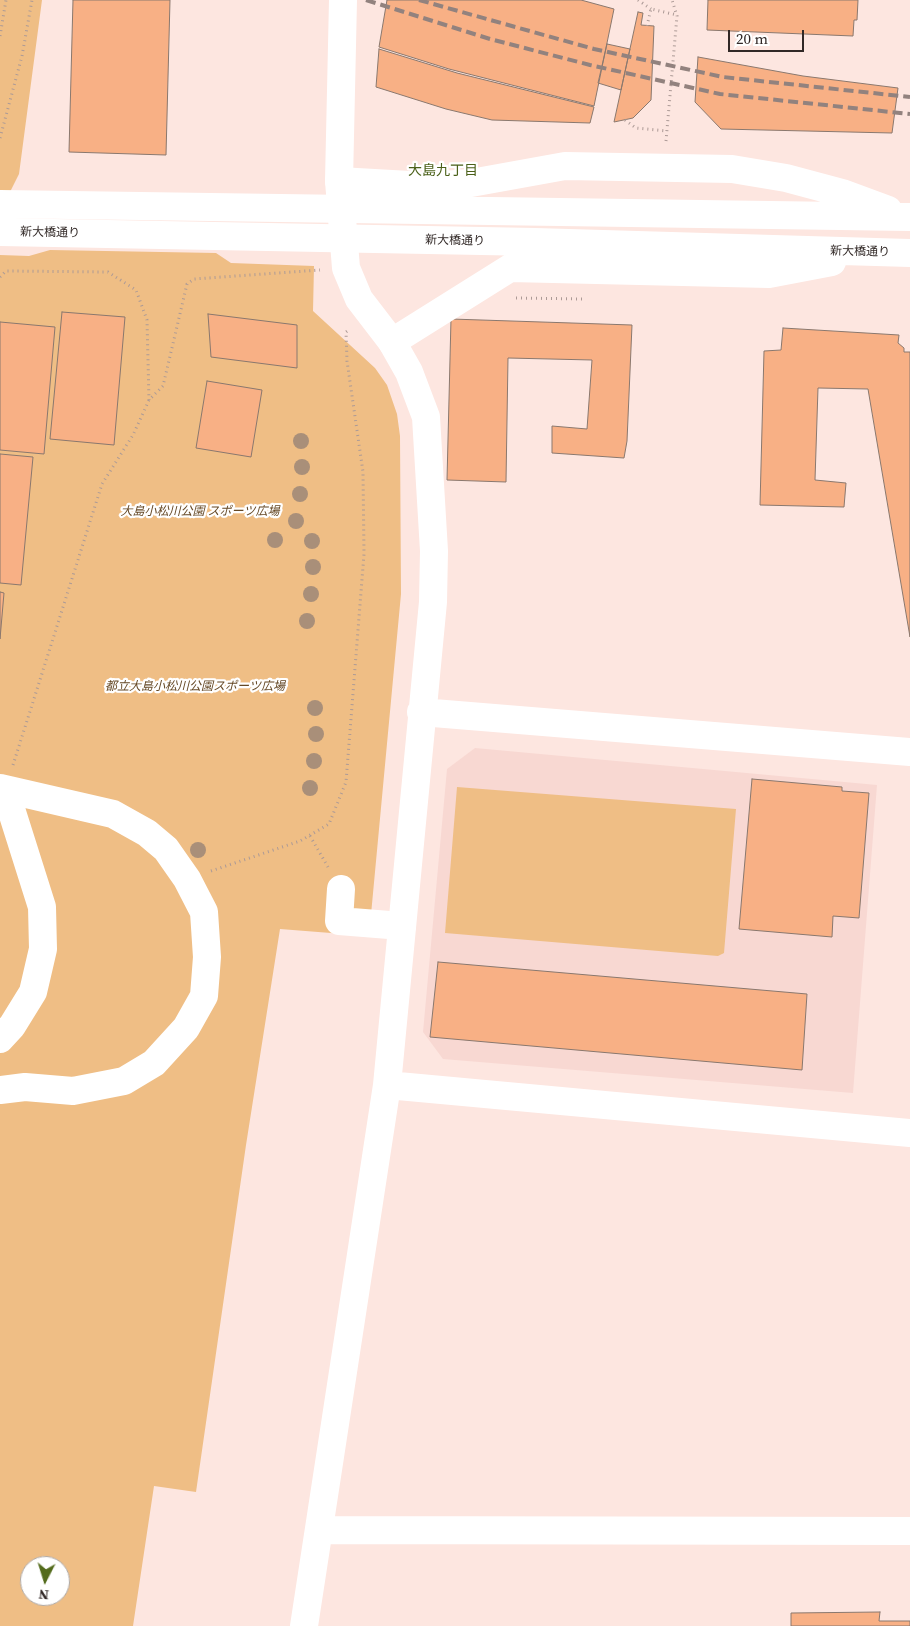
<!DOCTYPE html>
<meta charset="utf-8">
<style>
body{margin:0}
#map{position:relative;width:910px;height:1626px;overflow:hidden;background:#fde6e0;font-family:"Source Serif 4",serif}
canvas{display:block}
.north{position:absolute;left:20px;top:1556px;width:50px;height:50px;box-sizing:border-box;background:#fff;border:1px solid #ada9a8;border-radius:50%;rotate:185deg;font-size:14px;font-weight:700;line-height:20px;text-align:center;color:#312826}
.north::after{content:'';display:block;margin:auto;width:18px;height:22px;background:#536b1c;clip-path:polygon(50% 0,100% 100%,50% 72%,0 100%)}
.scale{position:absolute;left:728px;top:30px;width:76px;height:22px;box-sizing:border-box;border:2px solid #312826;border-top:0;padding-left:6px;font-size:15px;line-height:18px;white-space:nowrap;color:#312826;-webkit-text-stroke:4px #fff;paint-order:stroke}
</style>
<div id="map">
<canvas width="910" height="1626"></canvas>
<div class="north">N</div>
<div class="scale">20 m</div>
</div>
<script>
const ctx = document.querySelector('canvas').getContext('2d');
ctx.lineJoin = 'round';
function fillPath(path, color) {
  ctx.fillStyle = color;
  ctx.fill(path, 'evenodd');
}
function shape(rows) {
  const path = new Path2D();
  for (const r of rows) {
    path.moveTo(r[0], r[1]);
    for (let i = 2; i < r.length; i += 2) path.lineTo(r[i], r[i + 1]);
  }
  return path;
}
function strokePath(path, color, width, dash) {
  ctx.strokeStyle = color;
  ctx.lineWidth = width;
  ctx.lineCap = dash ? 'butt' : 'round';
  ctx.setLineDash(dash || []);
  ctx.stroke(path);
}
function write(font, color, halo, rows, align = 'center') {
  ctx.font = font + ' "Source Serif 4","Noto Sans JP",serif';
  ctx.lineWidth = 4.5;
  ctx.setLineDash([]);
  ctx.textBaseline = 'middle';
  ctx.strokeStyle = halo;
  ctx.fillStyle = color;
  for (const [text, x, y, turn = 0] of rows) {
    ctx.save();
    ctx.translate(x, y);
    ctx.rotate((+turn || 0) * Math.PI / 180);
    ctx.textAlign = isNaN(turn) ? turn : align;
    if (halo) ctx.strokeText(text, 0, 0);
    ctx.fillText(text, 0, 0);
    ctx.restore();
  }
}
fillPath(shape([
 [475,748,877,785,853,1093,443,1059,423,1032,447,769]
]), '#f8d8d2');
fillPath(shape([
 [0,0,42,0,19,174,0,212],
 [50,250,216,253,231,263,314,266,313,311,375,368,387,385,397,414,400,436,401,594,369,936,280,929,246,1145,196,1492,154,1486,133,1626,0,1626,0,255,29,256],
 [30,1566,60,1566,60,1596,30,1596],
 [457,787,736,809,724,953,718,956,445,933]
]), '#efbe85');
const building = shape([
 [73,0,170,0,166,155,69,152,73,0],
 [387,0,581,0,614,9,594,106,449,69,379,47,387,0],
 [708,0,858,0,857,20,854,20,853,36,707,30,708,0],
 [638,12,643,13,641,25,654,26,651,100,633,118,614,122,638,12],
 [607,44,630,49,621,90,598,83,607,44],
 [379,49,457,73,594,107,590,123,492,120,446,109,376,87,379,49],
 [698,57,803,76,898,88,892,133,721,129,695,102,698,57],
 [62,312,125,317,114,445,50,439,62,312],
 [208,314,297,325,297,368,211,357,208,314],
 [451,319,632,325,627,441,624,458,552,453,552,426,587,429,592,360,508,358,506,482,447,480,451,319],
 [0,322,55,327,44,454,0,450,0,322],
 [783,328,899,335,898,343,904,348,904,352,910,352,910,637,868,389,818,388,815,480,846,483,844,507,760,505,764,351,781,350,783,328],
 [207,381,262,390,251,457,196,448,207,381],
 [0,454,33,457,21,585,0,583,0,454],
 [0,592,4,593,0,639,0,592],
 [752,779,842,787,842,791,869,793,859,918,833,916,832,937,739,929,752,779],
 [438,962,807,994,802,1070,430,1037,438,962],
 [880,1612,879,1621,910,1621,910,1626,791,1626,791,1613,880,1612]
]);
fillPath(building, '#f8b085');
strokePath(building, '#8a786e', 1);
strokePath(shape([
 [638,0,651,9],
 [647,26,651,9,677,15],
 [0,36,6,0],
 [625,120,636,128,667,131],
 [0,138,22,56,32,0],
 [666,141,677,16,672,0],
 [0,277,6,271,108,272,136,290,147,320,149,400],
 [516,298,583,299],
 [13,765,102,484,133,435,149,400,163,386,187,284,194,279,320,270],
 [310,836,328,867],
 [211,871,300,841,329,824,346,782,364,554,363,472,347,361,346,332,350,329]
]), '#ac9a96', 3, [1, 4]);
strokePath(shape([
 [0,788,113,814,147,833,166,849,187,879,204,912,207,957,204,996,186,1028,154,1063,124,1081,73,1091,25,1087,0,1090],
 [341,889,339,921,402,926],
 [0,1039,12,1026,33,992,43,949,42,907,5,790]
]), '#fff', 28);
strokePath(shape([
 [421,712,910,752],
 [387,1085,910,1133],
 [320,1530,910,1531],
 [304,1626,387,1085,433,602,434,551,426,417,409,372,392,342,359,299,346,268,339,181,343,0]
]), '#fff', 28);
strokePath(shape([
 [339,181,427,186,471,183,565,166,732,169,786,178,842,193,888,210],
 [0,204,910,217],
 [0,232,535,242,910,253],
 [392,342,510,268,769,274,832,262]
]), '#fff', 28);
strokePath(shape([
 [366,0,490,39,590,65,720,94,910,114],
 [419,0,594,49,723,77,910,97]
]), '#92827e', 4, [10, 5]);
ctx.fillStyle = '#a98f79';
for (const [x, y] of [
 [301,441],
 [302,467],
 [300,494],
 [296,521],
 [275,540],
 [312,541],
 [313,567],
 [311,594],
 [307,621],
 [315,708],
 [316,734],
 [314,761],
 [310,788],
 [198,850]
]) {
  ctx.beginPath();
  ctx.arc(x, y, 8, 0, 2 * Math.PI);
  ctx.fill();
}
write('12px', '#312826', '#fff', [
 ["新大橋通り",50,233,1],
 ["新大橋通り",455,241,1],
 ["新大橋通り",860,252,1]
]);
write('italic 12px', '#654825', '#fff', [
 ["大島小松川公園 スポーツ広場",200,512],
 ["都立大島小松川公園スポーツ広場",195,687]
]);
write('14px', '#4b6019', '#fff', [
 ["大島九丁目",443,171]
]);
</script>
